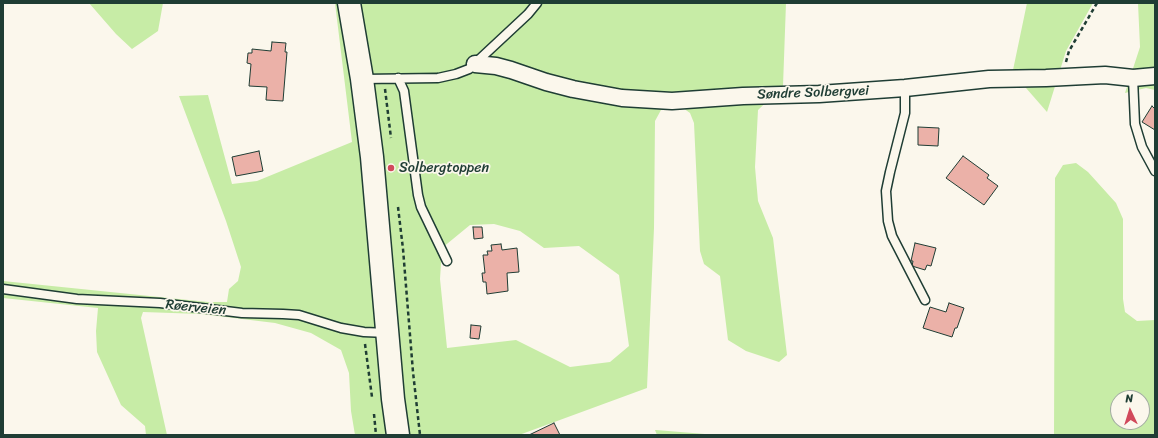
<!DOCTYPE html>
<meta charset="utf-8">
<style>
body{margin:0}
#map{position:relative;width:1158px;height:438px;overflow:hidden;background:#fbf7ec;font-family:Sriracha,sans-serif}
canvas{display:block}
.frame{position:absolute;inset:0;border:4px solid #1f3d34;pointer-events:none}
.north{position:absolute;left:1110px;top:390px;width:40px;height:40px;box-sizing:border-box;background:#fbf7ec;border:1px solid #a3ada2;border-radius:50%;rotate:356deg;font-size:11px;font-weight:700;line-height:16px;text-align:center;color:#1f3d34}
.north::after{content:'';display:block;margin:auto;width:14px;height:18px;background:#d1495b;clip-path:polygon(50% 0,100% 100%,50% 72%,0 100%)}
</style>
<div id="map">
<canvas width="1158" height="438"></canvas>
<div class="frame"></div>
<div class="north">N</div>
</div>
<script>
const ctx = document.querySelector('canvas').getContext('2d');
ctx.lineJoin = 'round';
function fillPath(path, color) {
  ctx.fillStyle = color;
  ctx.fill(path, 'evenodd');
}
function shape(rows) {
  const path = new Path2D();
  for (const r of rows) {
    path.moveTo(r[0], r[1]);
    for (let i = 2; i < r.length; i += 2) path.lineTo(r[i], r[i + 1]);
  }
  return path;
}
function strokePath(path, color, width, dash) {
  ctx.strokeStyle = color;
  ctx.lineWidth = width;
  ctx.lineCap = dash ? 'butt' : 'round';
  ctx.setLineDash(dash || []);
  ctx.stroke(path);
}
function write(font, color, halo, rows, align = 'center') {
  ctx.font = font + ' Sriracha,sans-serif';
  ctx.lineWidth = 3.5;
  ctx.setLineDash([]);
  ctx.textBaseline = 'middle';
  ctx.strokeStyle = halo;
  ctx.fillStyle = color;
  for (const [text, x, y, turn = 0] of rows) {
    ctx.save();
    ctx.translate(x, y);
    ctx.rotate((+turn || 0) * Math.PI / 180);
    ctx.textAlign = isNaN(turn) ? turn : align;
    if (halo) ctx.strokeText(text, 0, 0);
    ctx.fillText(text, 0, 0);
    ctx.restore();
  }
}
fillPath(shape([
 [89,3,163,3,158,31,132,49,116,34],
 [335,3,786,3,783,86,758,110,755,167,758,201,773,238,787,355,779,362,746,351,728,340,720,276,704,264,700,251,694,123,690,113,683,108,661,110,655,121,654,228,647,388,519,435,355,435,351,411,349,373,341,350,311,333,275,323,201,314,143,312,141,318,167,435,146,435,145,426,121,405,97,352,96,331,98,308,3,298,3,281,208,302,227,302,229,289,238,281,241,267,226,221,179,96,208,95,232,184,257,181,352,142],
 [494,224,520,231,544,248,579,246,619,275,629,346,610,362,570,367,516,340,447,348,440,279,442,248,470,225],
 [1027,3,1093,3,1066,51,1047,112,1026,88,1013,70],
 [1138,3,1155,3,1155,90,1146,88,1125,93,1140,47],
 [1076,163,1088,172,1116,203,1123,219,1123,299,1125,312,1137,321,1155,320,1155,435,1054,435,1055,178,1063,165],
 [1118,398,1142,398,1142,422,1118,422],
 [655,430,656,430,717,435,657,435]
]), '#c7eca6');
const building = shape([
 [272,42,286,43,285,52,287,52,283,101,266,100,267,87,249,86,251,64,247,63,248,53,252,53,252,49,271,51,272,42],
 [1152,106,1155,109,1155,130,1142,122,1152,106],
 [918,127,939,128,938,146,918,145,918,127],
 [259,151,263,171,236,176,232,157,259,151],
 [963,156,989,175,987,178,998,186,984,205,946,178,963,156],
 [473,227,482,227,483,238,474,239,473,227],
 [915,243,936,248,931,266,927,265,925,270,912,266,913,261,911,261,915,243],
 [501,244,502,250,517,248,519,272,507,273,508,291,487,294,486,282,483,282,482,273,485,273,483,255,488,255,487,251,492,251,491,245,501,244],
 [949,303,964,308,957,328,955,328,952,337,923,328,930,307,946,312,949,303],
 [471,325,481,326,479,339,470,338,471,325],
 [554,423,560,435,529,435,554,423]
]);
fillPath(building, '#ebb1a8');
strokePath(building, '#1f3d34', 1);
const service = shape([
 [398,78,404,91,418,195,421,207,447,261],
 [1133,78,1135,124,1142,147,1155,171],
 [363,79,438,78,456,74,469,69,528,14,537,3],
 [905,88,905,113,890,172,886,191,888,221,892,236,925,300],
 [3,289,77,299,160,303,242,313,283,314,299,315,341,328,364,332,387,333]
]);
const minor = shape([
 [475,64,496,66,511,70,546,82,573,89,622,98,672,101,743,96,819,94,905,88,989,79,1046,78,1105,75,1133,78,1155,76]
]);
const primary = shape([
 [349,3,362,79,372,157,393,399,398,435]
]);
strokePath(service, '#1f3d34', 11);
strokePath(minor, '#1f3d34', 19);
strokePath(primary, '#1f3d34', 25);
strokePath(shape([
 [1066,62,1069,51,1097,3],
 [385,89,391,138],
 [398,207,403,249,413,372,420,435],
 [365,344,372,397],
 [374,414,376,435]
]), '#1f3d34', 2.5, [4, 3]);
strokePath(service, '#fbf7ec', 8);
strokePath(minor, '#fbf7ec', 16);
strokePath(primary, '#fbf7ec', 22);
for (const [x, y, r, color] of [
 [391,168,4,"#d1495b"]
]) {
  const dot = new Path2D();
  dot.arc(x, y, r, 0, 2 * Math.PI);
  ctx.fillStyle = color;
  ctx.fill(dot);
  strokePath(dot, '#fbf7ec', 1.5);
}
write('14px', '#1f3d34', '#fbf7ec', [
 ["Søndre Solbergvei",813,93,-2],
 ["Røerveien",196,308,6]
]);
write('14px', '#1f3d34', '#fbf7ec', [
 ["Solbergtoppen",399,168]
], 'left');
</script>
